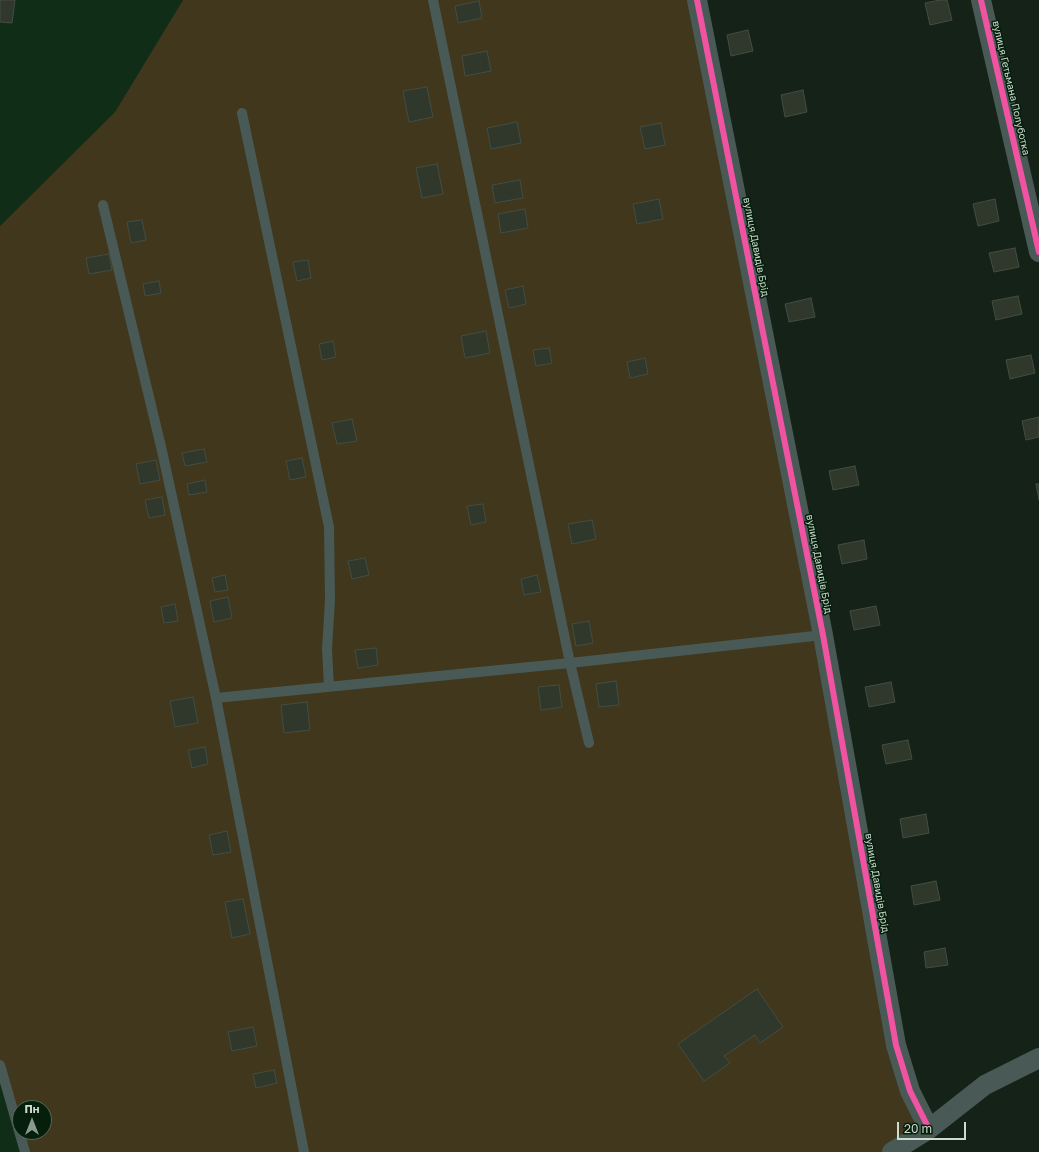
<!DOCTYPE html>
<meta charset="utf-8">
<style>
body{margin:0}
#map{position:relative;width:1039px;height:1152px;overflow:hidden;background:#152218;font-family:"Golos Text",sans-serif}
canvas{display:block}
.north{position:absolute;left:12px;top:1100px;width:40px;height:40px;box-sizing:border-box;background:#051f0c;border:1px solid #546a59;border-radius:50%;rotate:0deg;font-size:11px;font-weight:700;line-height:16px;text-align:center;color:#cbdbcd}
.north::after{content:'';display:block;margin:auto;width:14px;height:18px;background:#8b9a8e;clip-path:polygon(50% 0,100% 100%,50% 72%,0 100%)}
.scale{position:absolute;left:897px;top:1122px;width:69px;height:18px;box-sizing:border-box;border:2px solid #cbdbcd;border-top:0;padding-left:5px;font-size:12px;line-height:14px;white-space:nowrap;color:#cbdbcd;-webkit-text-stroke:3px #051f0c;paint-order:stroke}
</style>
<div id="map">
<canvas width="1039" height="1152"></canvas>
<div class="north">Пн</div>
<div class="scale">20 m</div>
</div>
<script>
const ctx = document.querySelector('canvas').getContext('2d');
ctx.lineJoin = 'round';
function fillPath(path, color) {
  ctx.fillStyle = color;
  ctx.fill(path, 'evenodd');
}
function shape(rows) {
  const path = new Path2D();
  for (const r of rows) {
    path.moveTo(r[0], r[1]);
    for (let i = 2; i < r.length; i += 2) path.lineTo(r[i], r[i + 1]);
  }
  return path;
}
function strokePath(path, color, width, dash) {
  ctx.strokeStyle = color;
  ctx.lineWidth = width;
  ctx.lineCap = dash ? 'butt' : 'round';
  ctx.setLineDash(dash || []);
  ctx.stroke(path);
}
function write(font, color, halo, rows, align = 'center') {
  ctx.font = font + ' "Golos Text",sans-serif';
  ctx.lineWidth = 3;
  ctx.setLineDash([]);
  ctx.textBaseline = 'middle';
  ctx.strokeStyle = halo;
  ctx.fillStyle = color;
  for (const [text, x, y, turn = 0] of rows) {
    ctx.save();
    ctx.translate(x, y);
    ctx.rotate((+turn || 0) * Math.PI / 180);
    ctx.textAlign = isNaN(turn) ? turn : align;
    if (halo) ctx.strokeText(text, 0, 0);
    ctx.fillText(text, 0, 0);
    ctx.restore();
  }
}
fillPath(shape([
 [0,0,183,0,115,112,0,226],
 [0,1065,25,1152,0,1152]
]), '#102d17');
fillPath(shape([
 [183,0,696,0,896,1045,929,1129,892,1152,25,1152,0,1065,0,226,115,112],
 [20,1108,44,1108,44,1132,20,1132]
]), '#40371c');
const building = shape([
 [0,0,15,0,12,23,0,22,0,0],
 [940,0,947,0,952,20,930,25,925,3,940,0],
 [479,1,482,18,458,23,455,6,479,1],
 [748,30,753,51,731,56,727,35,748,30],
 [487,51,491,71,465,76,462,56,487,51],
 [427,87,433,117,409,122,403,91,427,87],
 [803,90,807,112,785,117,781,95,803,90],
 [517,122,521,143,491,149,487,128,517,122],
 [661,123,665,145,645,149,640,127,661,123],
 [437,164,443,194,422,198,416,168,437,164],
 [520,180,523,198,495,203,492,185,520,180],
 [659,199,663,219,637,224,633,204,659,199],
 [995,199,999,221,978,226,973,204,995,199],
 [525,209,528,228,501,233,498,214,525,209],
 [142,220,146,240,131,243,127,222,142,220],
 [1015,248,1019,267,994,272,989,253,1015,248],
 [109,254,112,270,89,274,86,258,109,254],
 [308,260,311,278,297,281,293,262,308,260],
 [159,281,161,293,145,296,143,284,159,281],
 [523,286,526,304,509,308,505,290,523,286],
 [1018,296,1022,314,996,320,992,301,1018,296],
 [811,298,815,317,789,322,785,304,811,298],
 [486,331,490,353,465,358,461,336,486,331],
 [333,341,336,357,322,360,319,344,333,341],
 [549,348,552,363,536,366,533,350,549,348],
 [1031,355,1035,373,1010,379,1006,360,1031,355],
 [645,358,648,374,630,378,627,362,645,358],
 [1039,417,1039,437,1026,440,1022,421,1039,417],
 [352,419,357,441,337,444,332,423,352,419],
 [204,449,207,462,185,466,182,453,204,449],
 [302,458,306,477,290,480,286,461,302,458],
 [156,460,160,480,140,484,136,464,156,460],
 [855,466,859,485,833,490,829,471,855,466],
 [205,480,207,492,189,495,187,484,205,480],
 [1036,484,1039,484,1039,500,1036,484],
 [162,497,165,515,149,518,145,500,162,497],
 [483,504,486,522,471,525,467,506,483,504],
 [592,520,596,539,572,544,568,524,592,520],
 [864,540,867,559,842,564,838,545,864,540],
 [365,558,369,575,352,579,348,561,365,558],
 [225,575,228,590,215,592,212,578,225,575],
 [537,575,541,592,524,595,521,579,537,575],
 [228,597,232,618,214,622,210,601,228,597],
 [175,604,178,621,164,623,161,607,175,604],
 [876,606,880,625,854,630,850,611,876,606],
 [589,621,593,643,576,646,572,624,589,621],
 [376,648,378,665,358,668,355,650,376,648],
 [616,681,619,705,599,707,596,684,616,681],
 [891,682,895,702,869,707,865,687,891,682],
 [559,685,562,707,541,710,538,687,559,685],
 [193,697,198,723,175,727,170,701,193,697],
 [307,702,310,730,284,733,281,705,307,702],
 [908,740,912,759,886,764,882,745,908,740],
 [205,747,208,764,192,768,188,750,205,747],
 [926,814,929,833,903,838,900,819,926,814],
 [227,831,231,852,213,855,209,835,227,831],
 [936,881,940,900,914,905,911,886,936,881],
 [243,899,250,934,232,938,225,902,243,899],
 [945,948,948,965,926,968,924,952,945,948],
 [757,989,783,1027,760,1043,755,1035,724,1056,730,1063,704,1081,678,1044,757,989],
 [253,1027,257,1046,232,1051,228,1032,253,1027],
 [274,1070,277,1083,256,1088,253,1074,274,1070]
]);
fillPath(building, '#30382c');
strokePath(building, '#444d42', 1);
strokePath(shape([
 [433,0,570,663,589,743],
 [242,113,329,527,330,600,327,649,329,687],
 [103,205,162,451,216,698,304,1152],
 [216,698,570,663,823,635],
 [0,1065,25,1152]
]), '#495955', 10);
strokePath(shape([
 [697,0,823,635,896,1045,910,1091,929,1129],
 [981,0,1039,252],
 [892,1152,929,1129,985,1085,1039,1058]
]), '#495955', 20);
strokePath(shape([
 [697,0,823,635,896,1045,910,1091,929,1129],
 [981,0,1039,252]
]), '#f153a3', 6);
write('10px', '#cbdbcd', '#051f0c', [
 ["вулиця Гетьмана Полуботка",1011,88,77],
 ["вулиця Давидів Брід",756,247,79],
 ["вулиця Давидів Брід",819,564,79],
 ["вулиця Давидів Брід",877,883,80]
]);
</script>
